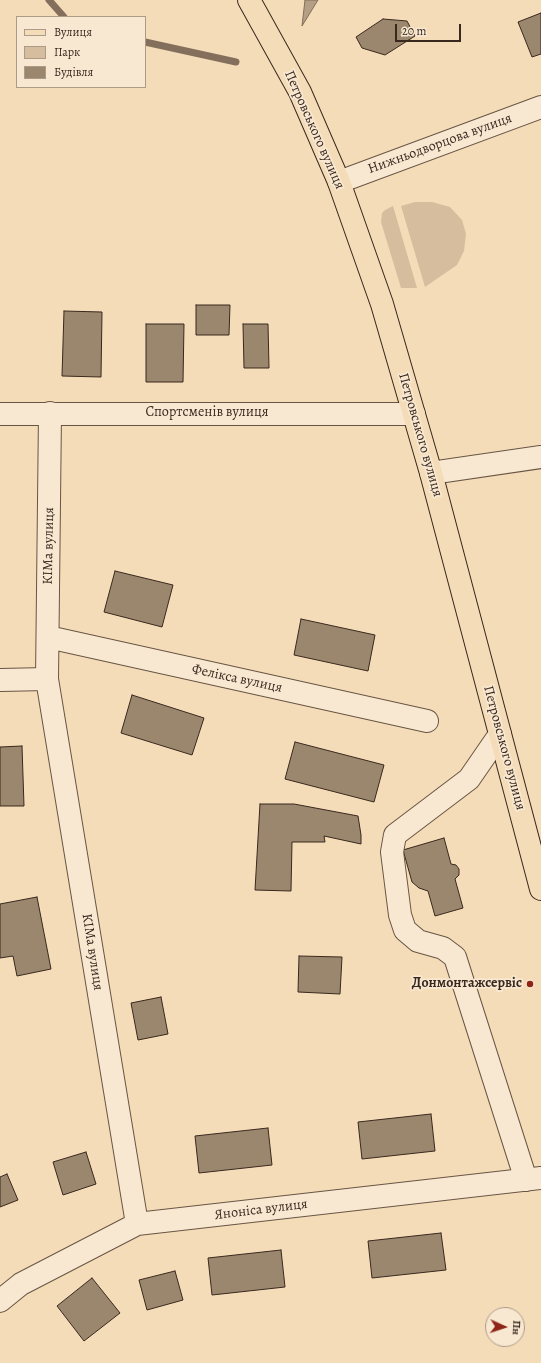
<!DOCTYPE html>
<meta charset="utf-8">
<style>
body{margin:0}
#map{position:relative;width:541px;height:1363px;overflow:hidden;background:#f5dcb8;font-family:Alegreya,serif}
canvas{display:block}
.legend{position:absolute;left:16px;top:16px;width:130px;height:72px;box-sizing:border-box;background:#f8e8d1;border:1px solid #ac9b89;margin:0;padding:5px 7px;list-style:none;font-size:12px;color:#39281e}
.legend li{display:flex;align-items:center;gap:8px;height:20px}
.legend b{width:20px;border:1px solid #ac9b89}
.north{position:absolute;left:485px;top:1307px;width:40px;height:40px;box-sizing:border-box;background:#f8e8d1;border:1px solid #ac9b89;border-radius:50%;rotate:93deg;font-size:11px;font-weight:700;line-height:16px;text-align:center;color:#39281e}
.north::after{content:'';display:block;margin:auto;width:14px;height:18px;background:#8f2418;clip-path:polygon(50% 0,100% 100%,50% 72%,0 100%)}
.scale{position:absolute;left:395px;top:24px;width:66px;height:18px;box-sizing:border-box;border:2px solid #39281e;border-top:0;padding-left:5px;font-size:12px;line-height:14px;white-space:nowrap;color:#39281e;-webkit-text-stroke:3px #f8e8d1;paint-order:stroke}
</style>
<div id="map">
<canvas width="541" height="1363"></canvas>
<ul class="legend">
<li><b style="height:5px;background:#f5dcb8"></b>Вулиця</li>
<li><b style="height:11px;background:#d5bd9e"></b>Парк</li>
<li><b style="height:11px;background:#9b866e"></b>Будівля</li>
</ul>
<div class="north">Пн</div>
<div class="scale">20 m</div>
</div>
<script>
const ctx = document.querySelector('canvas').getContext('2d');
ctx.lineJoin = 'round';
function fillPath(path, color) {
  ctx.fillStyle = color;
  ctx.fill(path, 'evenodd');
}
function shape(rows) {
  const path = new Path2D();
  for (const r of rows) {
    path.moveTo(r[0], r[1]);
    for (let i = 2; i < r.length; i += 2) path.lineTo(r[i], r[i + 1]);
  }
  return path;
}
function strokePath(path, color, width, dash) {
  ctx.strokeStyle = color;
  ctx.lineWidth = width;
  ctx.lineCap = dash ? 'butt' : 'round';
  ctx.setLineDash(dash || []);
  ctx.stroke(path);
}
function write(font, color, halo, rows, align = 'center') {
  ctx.font = font + ' Alegreya,serif';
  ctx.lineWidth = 3.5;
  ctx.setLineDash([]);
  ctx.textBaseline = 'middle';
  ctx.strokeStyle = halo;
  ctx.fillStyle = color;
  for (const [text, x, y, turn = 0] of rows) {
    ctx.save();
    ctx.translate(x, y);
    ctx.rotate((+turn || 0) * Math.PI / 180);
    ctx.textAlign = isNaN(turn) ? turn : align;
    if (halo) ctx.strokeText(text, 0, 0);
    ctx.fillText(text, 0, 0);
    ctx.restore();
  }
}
fillPath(shape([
 [415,202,432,202,450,207,462,220,466,234,464,251,457,265,425,287,401,206],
 [393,206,417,288,401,288,381,222,382,213,385,210]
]), '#d5bd9e');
const water = shape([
 [305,0,318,0,302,26,305,0]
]);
fillPath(water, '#b59f84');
strokePath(water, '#836f5b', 1);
strokePath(shape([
 [49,0,64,17],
 [145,42,236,62]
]), '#836f5b', 7);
const building = shape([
 [541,13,541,54,532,57,518,22,541,13],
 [383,19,407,21,415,36,385,55,362,48,356,37,383,19],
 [196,305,230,305,229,335,196,335,196,305],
 [64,311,102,312,101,377,62,376,64,311],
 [146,324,184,324,183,382,146,382,146,324],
 [243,324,268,324,269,368,244,368,243,324],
 [115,571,173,585,162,627,104,612,115,571],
 [301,619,375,635,368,671,294,655,301,619],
 [132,695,204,718,192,755,121,733,132,695],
 [295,742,384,765,374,802,285,779,295,742],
 [22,746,24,806,0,806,0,747,22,746],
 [260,804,294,804,358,816,361,835,361,844,324,836,325,842,292,842,291,891,255,890,260,804],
 [444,838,451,864,456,865,459,869,459,875,455,879,463,908,435,916,428,891,419,888,412,882,403,850,444,838],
 [37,897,51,969,17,976,13,956,0,958,0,904,37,897],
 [299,956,342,957,340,994,298,992,299,956],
 [161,997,168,1034,138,1040,131,1003,161,997],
 [431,1114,435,1151,362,1159,358,1122,431,1114],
 [268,1128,272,1165,199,1173,195,1136,268,1128],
 [86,1152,96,1184,63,1195,53,1162,86,1152],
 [7,1174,18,1200,0,1207,0,1177,7,1174],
 [441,1233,446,1270,372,1278,368,1241,441,1233],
 [281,1250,285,1287,212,1295,208,1258,281,1250],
 [175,1271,183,1300,147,1310,139,1280,175,1271],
 [92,1278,120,1313,84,1341,57,1306,92,1278]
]);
fillPath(building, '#9b866e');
strokePath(building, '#39281e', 1);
const minor = shape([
 [339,182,541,107],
 [50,413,47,679,137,1224],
 [0,414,414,414],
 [431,473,541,457],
 [48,637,427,721],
 [0,680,47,679],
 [500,734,469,779,395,835,392,852,400,915,405,930,418,941,443,948,455,957,526,1180],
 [0,1301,21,1284,137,1224,541,1178]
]);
const major = shape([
 [249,0,300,92,339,182,382,304,431,473,541,889]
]);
strokePath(minor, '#685544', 24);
strokePath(major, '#39281e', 24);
strokePath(minor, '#f8e8d1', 22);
strokePath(major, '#f5dcb8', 22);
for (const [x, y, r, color] of [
 [530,984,4,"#8f2418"]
]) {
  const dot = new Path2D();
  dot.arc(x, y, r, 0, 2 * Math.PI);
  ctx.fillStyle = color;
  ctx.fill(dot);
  strokePath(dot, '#f8e8d1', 1.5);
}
write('14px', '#39281e', '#f8e8d1', [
 ["Петровського вулиця",314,130,66],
 ["Нижньодворцова вулиця",440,144,-20],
 ["Спортсменів вулиця",207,413],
 ["Петровського вулиця",420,435,74],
 ["КІМа вулиця",49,546,-89],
 ["Фелікса вулиця",237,679,12],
 ["Петровського вулиця",504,748,75],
 ["КІМа вулиця",92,952,81],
 ["Яноніса вулиця",261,1210,-7]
]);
write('bold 14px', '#39281e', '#f8e8d1', [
 ["Донмонтажсервіс",522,984]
], 'right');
</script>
